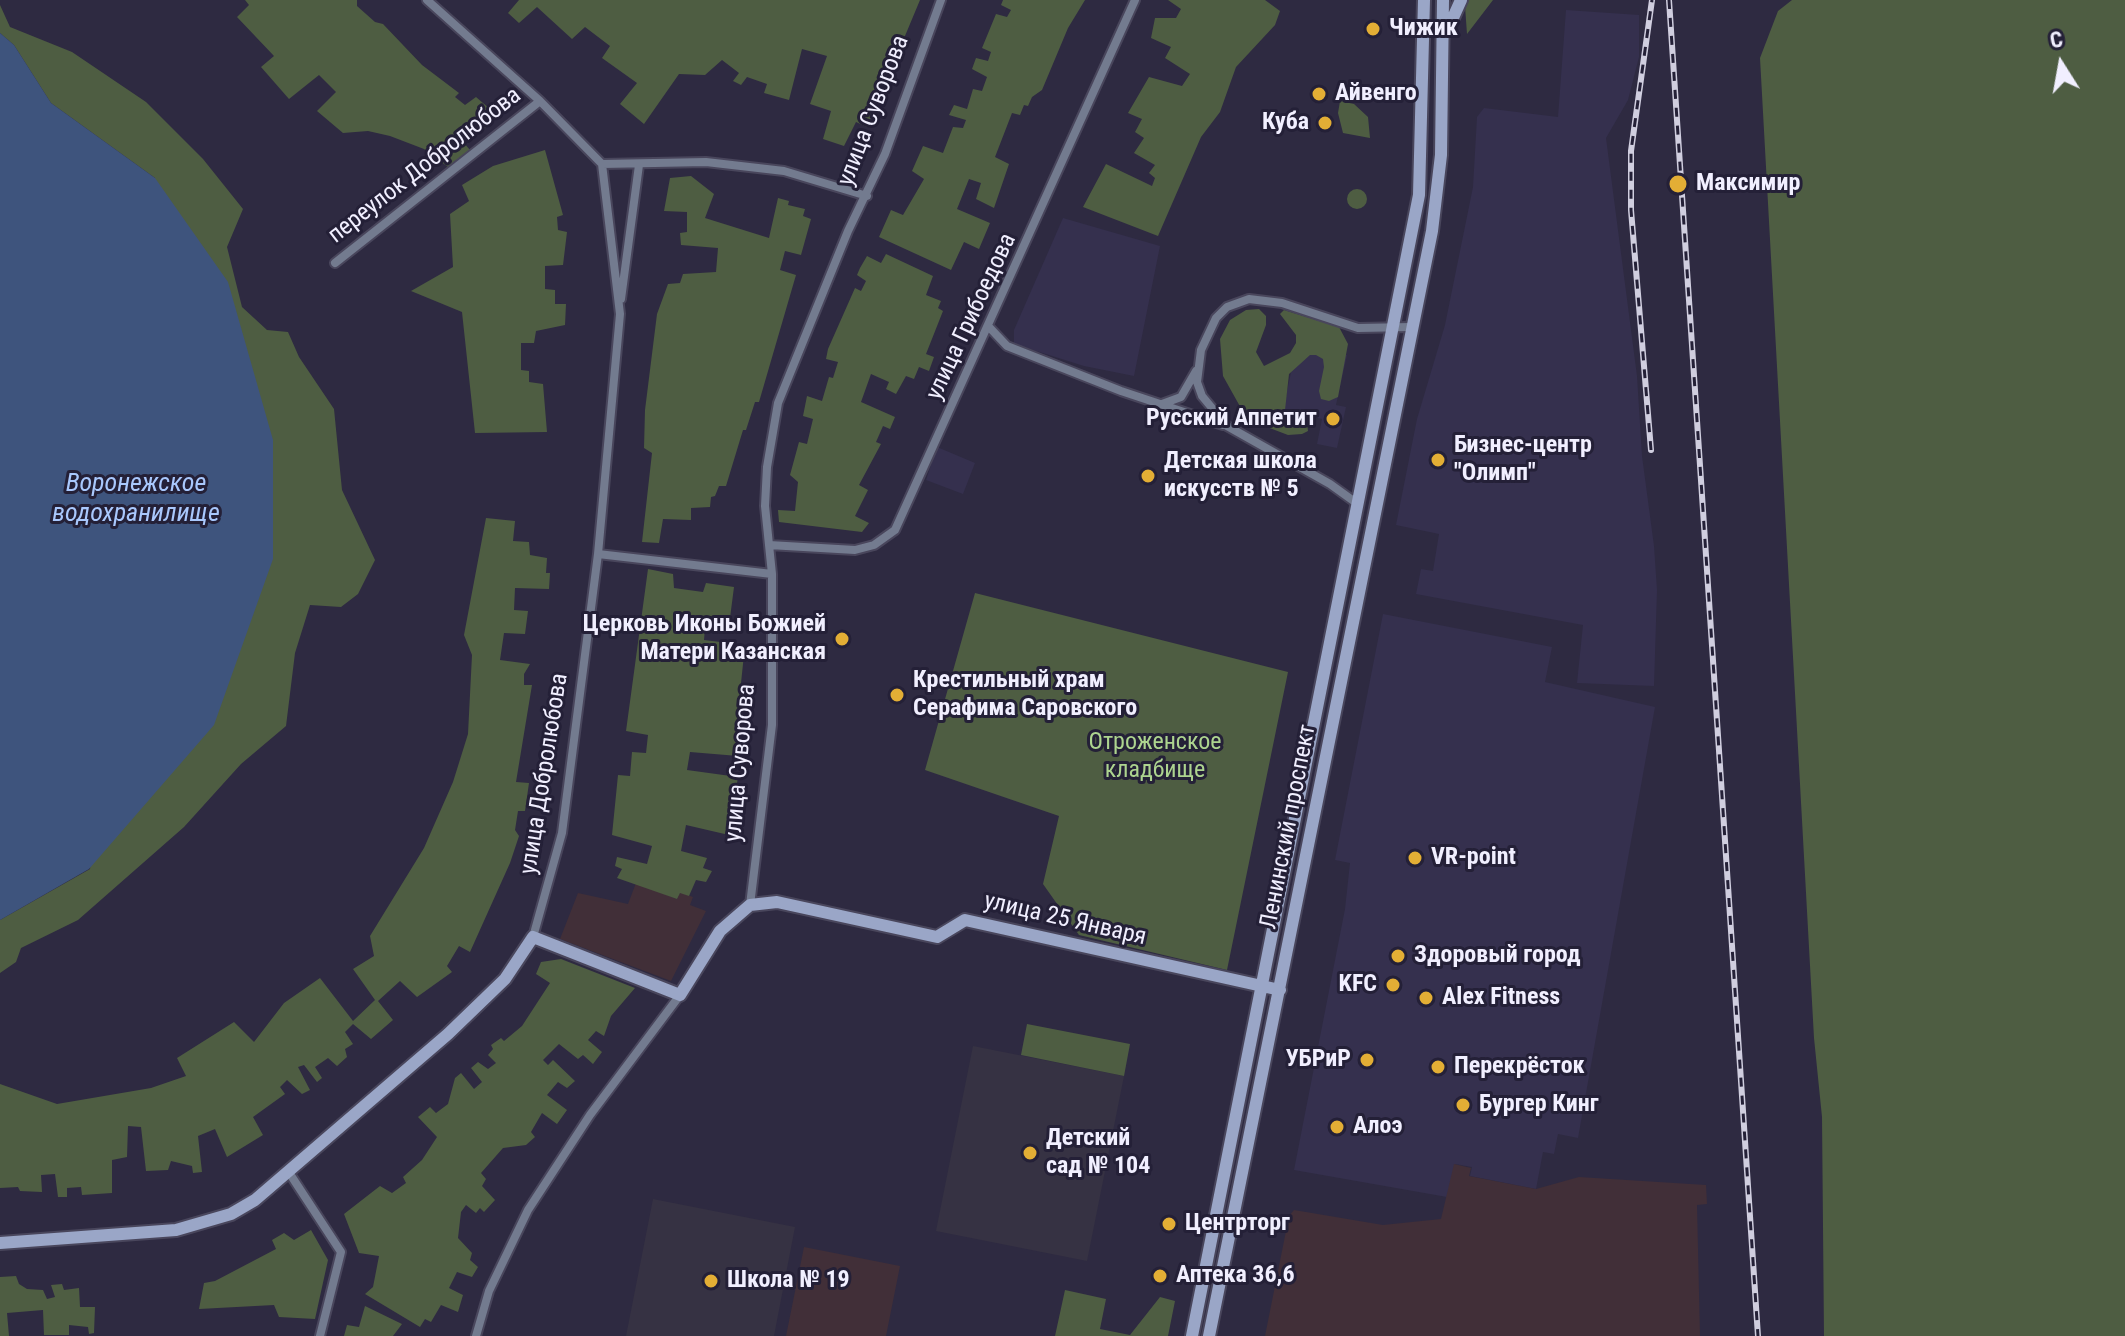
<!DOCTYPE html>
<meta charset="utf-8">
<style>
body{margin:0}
#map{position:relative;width:2125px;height:1336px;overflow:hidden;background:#2e2a41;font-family:"Roboto Condensed",sans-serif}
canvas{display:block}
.north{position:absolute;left:2021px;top:24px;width:80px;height:80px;-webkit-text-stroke:6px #242037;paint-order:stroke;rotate:349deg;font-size:22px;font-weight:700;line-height:32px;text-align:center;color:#f1efff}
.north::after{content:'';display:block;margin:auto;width:28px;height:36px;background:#f1efff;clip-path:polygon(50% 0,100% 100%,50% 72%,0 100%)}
</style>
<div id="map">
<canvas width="2125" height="1336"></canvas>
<div class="north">С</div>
</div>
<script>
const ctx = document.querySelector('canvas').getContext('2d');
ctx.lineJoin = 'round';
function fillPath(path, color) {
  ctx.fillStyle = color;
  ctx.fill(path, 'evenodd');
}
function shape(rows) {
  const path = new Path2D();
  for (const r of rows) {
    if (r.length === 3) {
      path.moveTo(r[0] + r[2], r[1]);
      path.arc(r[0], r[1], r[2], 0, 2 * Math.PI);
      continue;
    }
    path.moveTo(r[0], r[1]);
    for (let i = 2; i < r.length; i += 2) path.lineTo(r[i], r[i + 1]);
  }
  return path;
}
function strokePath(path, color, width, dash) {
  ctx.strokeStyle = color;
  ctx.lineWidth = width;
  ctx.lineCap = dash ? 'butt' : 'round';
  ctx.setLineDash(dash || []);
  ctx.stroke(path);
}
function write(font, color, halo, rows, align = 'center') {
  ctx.font = font + ' "Roboto Condensed",sans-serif';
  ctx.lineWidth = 6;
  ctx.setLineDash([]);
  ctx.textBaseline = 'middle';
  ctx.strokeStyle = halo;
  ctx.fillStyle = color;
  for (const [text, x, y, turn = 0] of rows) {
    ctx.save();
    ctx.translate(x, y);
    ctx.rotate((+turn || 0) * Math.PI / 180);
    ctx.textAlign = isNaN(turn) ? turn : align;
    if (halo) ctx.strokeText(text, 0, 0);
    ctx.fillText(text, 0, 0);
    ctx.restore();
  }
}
fillPath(shape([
 [1566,10,1639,15,1639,57,1628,100,1606,138,1637,376,1642,456,1654,546,1657,590,1654,686,1577,683,1583,625,1416,594,1421,569,1433,571,1439,534,1396,525,1417,419,1445,325,1473,187,1477,117,1484,108,1558,117],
 [1063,218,1160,246,1134,376,1084,366,1014,344,1014,330],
 [1297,344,1347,355,1336,405,1346,407,1337,448,1317,444,1322,419,1283,410],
 [937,447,975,463,963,494,926,480],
 [1383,614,1552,647,1545,682,1655,707,1578,1138,1558,1134,1554,1154,1543,1152,1536,1189,1470,1176,1472,1167,1455,1164,1447,1197,1294,1170,1345,909,1350,863,1335,860]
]), '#35304e');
fillPath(shape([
 [636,883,677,899,680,892,693,897,690,905,706,911,671,981,560,939,578,893,628,904],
 [1454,1164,1471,1168,1469,1176,1536,1189,1579,1177,1706,1185,1707,1204,1697,1205,1700,1336,1265,1336,1289,1216,1294,1210,1383,1225,1441,1219],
 [804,1247,900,1266,886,1336,786,1336]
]), '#412f38');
fillPath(shape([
 [973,1046,1124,1076,1087,1261,936,1231],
 [653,1199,795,1227,774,1336,626,1336]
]), '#363243');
fillPath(shape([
 [245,0,357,0,357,6,375,22,383,24,422,65,459,93,455,97,465,105,476,97,497,115,483,130,478,127,463,142,470,150,448,167,424,149,390,136,368,131,343,133,317,111,336,92,319,75,289,99,261,67,274,56,237,17,249,5],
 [519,0,920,0,867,127,856,122,844,146,823,139,831,111,810,104,827,56,802,49,789,100,764,93,767,84,747,77,741,85,733,81,739,73,722,60,705,75,679,74,644,124,620,104,637,83,602,58,610,46,585,27,572,39,537,7,519,23,508,13],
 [1003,0,1085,0,1068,28,1042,90,1032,97,1028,106,1024,105,1020,115,1012,113,995,157,1009,164,994,208,976,199,981,183,969,179,957,209,990,223,979,249,964,242,951,270,879,237,891,210,903,215,924,179,912,171,923,146,943,153,953,127,963,128,966,120,949,115,954,105,967,109,973,89,982,91,987,77,972,69,976,58,988,61,991,52,982,48,996,14,1007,17,1011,10,1001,5],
 [1168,0,1265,0,1280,11,1275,25,1236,67,1220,112,1201,137,1158,236,1083,207,1106,164,1152,186,1155,178,1149,173,1155,165,1134,153,1144,138,1135,132,1142,119,1128,113,1149,77,1182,86,1190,74,1165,58,1171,47,1151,38,1155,18,1176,18,1181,9],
 [1469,0,1493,0,1467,34,1465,6],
 [1792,0,2125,0,2125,1336,1824,1336,1822,1117,1814,1038,1760,58,1778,11],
 [0,5,10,27,72,52,146,102,203,159,243,209,227,247,242,307,267,330,288,332,299,357,334,409,342,490,375,560,358,594,341,607,310,605,295,653,286,726,241,764,184,827,78,920,21,948,16,962,0,973,0,920,90,869,155,178,51,103,14,45,0,33],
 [1340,101,1354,104,1368,117,1370,138,1343,133,1338,113],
 [545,150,563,215,557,217,558,230,567,232,563,265,545,266,545,289,555,290,555,304,566,304,565,325,536,331,534,343,521,343,521,370,529,371,529,382,543,384,547,432,475,433,462,312,411,291,453,267,450,214,469,201,462,185,493,166],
 [691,176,714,194,705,218,769,238,778,198,789,201,788,205,805,209,803,216,811,219,801,255,785,251,780,270,796,275,759,402,755,402,746,430,743,430,726,486,719,486,715,496,711,497,710,507,691,508,691,520,663,519,659,543,642,542,652,453,644,448,645,410,657,314,668,284,680,283,683,274,716,272,718,248,681,245,680,233,687,232,687,212,664,211,670,178],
 [1357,199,10],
 [886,254,933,276,926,295,941,301,938,308,943,311,926,354,934,357,929,371,919,367,914,379,906,376,896,394,886,389,889,382,871,374,861,402,895,417,890,429,883,426,876,442,881,444,859,485,868,490,855,516,869,523,862,532,779,522,778,510,795,511,798,482,790,475,799,442,807,444,813,419,803,416,807,396,822,401,829,377,833,378,838,362,826,359,828,349,855,288,861,291,866,281,857,275,860,268,867,256,881,263],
 [1259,309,1266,316,1266,325,1256,352,1264,366,1290,353,1296,343,1296,335,1280,314,1284,310,1339,327,1348,344,1338,397,1329,401,1321,399,1319,391,1324,367,1323,359,1316,355,1310,355,1289,374,1285,410,1307,423,1308,431,1302,434,1288,435,1267,427,1242,410,1223,376,1220,339,1230,320,1246,310],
 [486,518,515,521,513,541,529,542,530,555,547,558,546,573,550,573,549,589,515,588,514,610,528,611,525,634,504,633,500,660,530,664,524,674,524,685,532,685,516,782,529,783,525,811,518,811,515,830,519,836,510,863,470,952,459,946,447,966,452,972,417,997,400,981,378,1001,393,1020,371,1039,353,1024,345,1032,353,1044,345,1049,347,1057,337,1066,328,1058,315,1067,322,1078,317,1082,304,1065,298,1067,310,1090,302,1094,287,1080,280,1087,285,1094,253,1117,263,1135,227,1157,215,1129,198,1136,202,1172,193,1173,192,1166,171,1161,168,1170,146,1171,141,1127,128,1126,127,1157,112,1160,112,1193,82,1195,81,1187,67,1188,67,1197,58,1197,55,1174,41,1175,42,1192,20,1191,18,1187,0,1188,0,1084,57,1104,151,1088,186,1076,177,1058,234,1022,254,1042,284,1003,320,978,353,1021,375,1000,353,969,374,956,370,936,424,848,453,782,468,734,472,655,464,635],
 [648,569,673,574,674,588,703,592,706,583,734,587,730,618,706,616,704,640,745,645,737,721,743,723,738,756,690,752,687,770,738,777,729,835,686,825,681,851,707,858,703,868,712,871,706,882,696,880,689,896,680,893,677,899,617,878,622,869,615,866,617,857,647,864,652,846,612,835,618,775,630,776,632,752,646,753,648,735,626,731],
 [975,593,1288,672,1227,970,1079,935,1043,884,1059,816,925,770],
 [561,959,635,988,611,1016,604,1036,596,1031,588,1040,602,1052,593,1064,583,1055,578,1059,559,1044,543,1060,548,1065,553,1060,575,1081,567,1088,558,1082,547,1095,567,1110,557,1124,542,1113,531,1132,535,1137,526,1145,503,1148,481,1173,486,1179,482,1186,495,1200,484,1212,480,1208,476,1213,466,1205,461,1212,458,1238,472,1253,470,1260,478,1267,472,1277,457,1272,449,1288,463,1295,458,1312,441,1305,431,1322,425,1319,420,1327,365,1294,373,1287,379,1256,359,1253,344,1214,380,1186,392,1193,406,1183,403,1177,422,1160,437,1137,418,1117,430,1107,436,1113,448,1104,455,1078,461,1073,474,1089,482,1082,471,1068,478,1062,488,1069,496,1063,488,1055,493,1049,491,1045,501,1038,504,1041,522,1026,550,983,536,974,541,962],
 [1027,1024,1130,1044,1124,1076,1021,1055],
 [311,1230,328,1260,315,1319,279,1317,274,1305,199,1309,204,1283,215,1281,276,1249,272,1240,284,1233,294,1240],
 [16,1276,19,1284,27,1289,43,1290,47,1299,55,1297,51,1285,62,1284,64,1290,79,1288,80,1307,95,1307,94,1333,89,1334,88,1327,69,1325,69,1335,44,1335,43,1310,7,1313,9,1336,0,1336,0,1277],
 [1065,1290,1106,1299,1100,1329,1130,1335,1160,1297,1175,1301,1168,1336,1055,1336],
 [365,1306,402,1324,393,1336,344,1336,347,1325,359,1327]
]), '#4e5d42');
fillPath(shape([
 [0,33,14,45,51,103,155,178,228,282,273,440,273,559,214,725,89,869,0,920]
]), '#3e547d');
const street = shape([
 [427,0,540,101,602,164,620,314,598,554,562,833,533,937],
 [602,164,706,162,784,171,867,196],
 [335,263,540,101],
 [621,299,639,165],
 [990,328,1007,346,1121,391,1223,425],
 [1162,404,1181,397,1196,371],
 [1355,502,1330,484,1227,426,1202,396,1197,382,1201,350,1216,318,1227,307,1249,299,1282,303,1358,328,1411,327],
 [769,545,855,550,874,545,895,530,1135,0],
 [598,554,772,574],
 [750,905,772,725,772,574,765,506,767,467,778,403,848,231,885,154,941,0],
 [290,1174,341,1252,320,1336],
 [476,1336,489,1291,528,1210,590,1115,680,995]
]);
const secondary = shape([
 [1447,31,1461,0],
 [0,1243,176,1230,231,1214,255,1200,448,1034,505,979,533,937,680,995,720,931,750,905,777,902,937,937,965,920,1280,990],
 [1192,1336,1419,195,1424,0],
 [1209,1336,1432,231,1441,155,1443,0]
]);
strokePath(street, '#49465c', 12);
strokePath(secondary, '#49465c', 16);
strokePath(street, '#737b8f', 8);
strokePath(secondary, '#9aa6c7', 12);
const rail = shape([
 [1669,0,1758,1336],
 [1651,450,1631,210,1631,151,1652,0]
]);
strokePath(rail, '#d0cedf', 6);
strokePath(rail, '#242037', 3, [9]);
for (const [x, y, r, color] of [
 [1373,29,8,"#e3ae35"],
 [1319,94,8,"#e3ae35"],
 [1325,123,8,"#e3ae35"],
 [1678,184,10,"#e3ae35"],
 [1333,419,8,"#e3ae35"],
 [1438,460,8,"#e3ae35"],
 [1148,476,8,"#e3ae35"],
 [842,639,8,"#e3ae35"],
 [897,695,8,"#e3ae35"],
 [1415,858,8,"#e3ae35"],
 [1398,956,8,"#e3ae35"],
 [1393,985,8,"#e3ae35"],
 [1426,998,8,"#e3ae35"],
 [1367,1060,8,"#e3ae35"],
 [1438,1067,8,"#e3ae35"],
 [1463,1105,8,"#e3ae35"],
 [1337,1127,8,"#e3ae35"],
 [1030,1153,8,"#e3ae35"],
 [1169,1224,8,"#e3ae35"],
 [1160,1276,8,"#e3ae35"],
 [711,1281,8,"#e3ae35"]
]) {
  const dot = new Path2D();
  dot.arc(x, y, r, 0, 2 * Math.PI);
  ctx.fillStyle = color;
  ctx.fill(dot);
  strokePath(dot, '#242037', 3);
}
write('bold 24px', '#f1efff', '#242037', [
 ["Чижик",1389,29],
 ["Айвенго",1335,94],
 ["Куба",1309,123,"right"],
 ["Максимир",1696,184],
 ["Русский Аппетит",1317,419,"right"],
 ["Бизнес-центр",1454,446],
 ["\"Олимп\"",1454,474],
 ["Детская школа",1164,462],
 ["искусств № 5",1164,490],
 ["Церковь Иконы Божией",826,625,"right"],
 ["Матери Казанская",826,653,"right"],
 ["Крестильный храм",913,681],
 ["Серафима Саровского",913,709],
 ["VR-point",1431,858],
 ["Здоровый город",1414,956],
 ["KFC",1377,985,"right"],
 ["Alex Fitness",1442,998],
 ["УБРиР",1351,1060,"right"],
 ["Перекрёсток",1454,1067],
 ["Бургер Кинг",1479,1105],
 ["Алоэ",1353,1127],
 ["Детский",1046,1139],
 ["сад № 104",1046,1167],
 ["Центрторг",1185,1224],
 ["Аптека 36,6",1176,1276],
 ["Школа № 19",727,1281]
], 'left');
write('24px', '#f1efff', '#242037', [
 ["улица Суворова",874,111,-69],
 ["переулок Добролюбова",425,166,-38],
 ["улица Грибоедова",972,317,-65],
 ["улица Суворова",741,763,-85],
 ["улица Добролюбова",545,774,-81],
 ["Ленинский проспект",1289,827,-79],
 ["улица 25 Января",1065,920,13]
]);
write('24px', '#add48f', '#242037', [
 ["Отроженское",1155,743],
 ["кладбище",1155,771]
]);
write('italic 26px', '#a9c8fd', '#242037', [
 ["Воронежское",136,484],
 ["водохранилище",136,514]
]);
</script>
